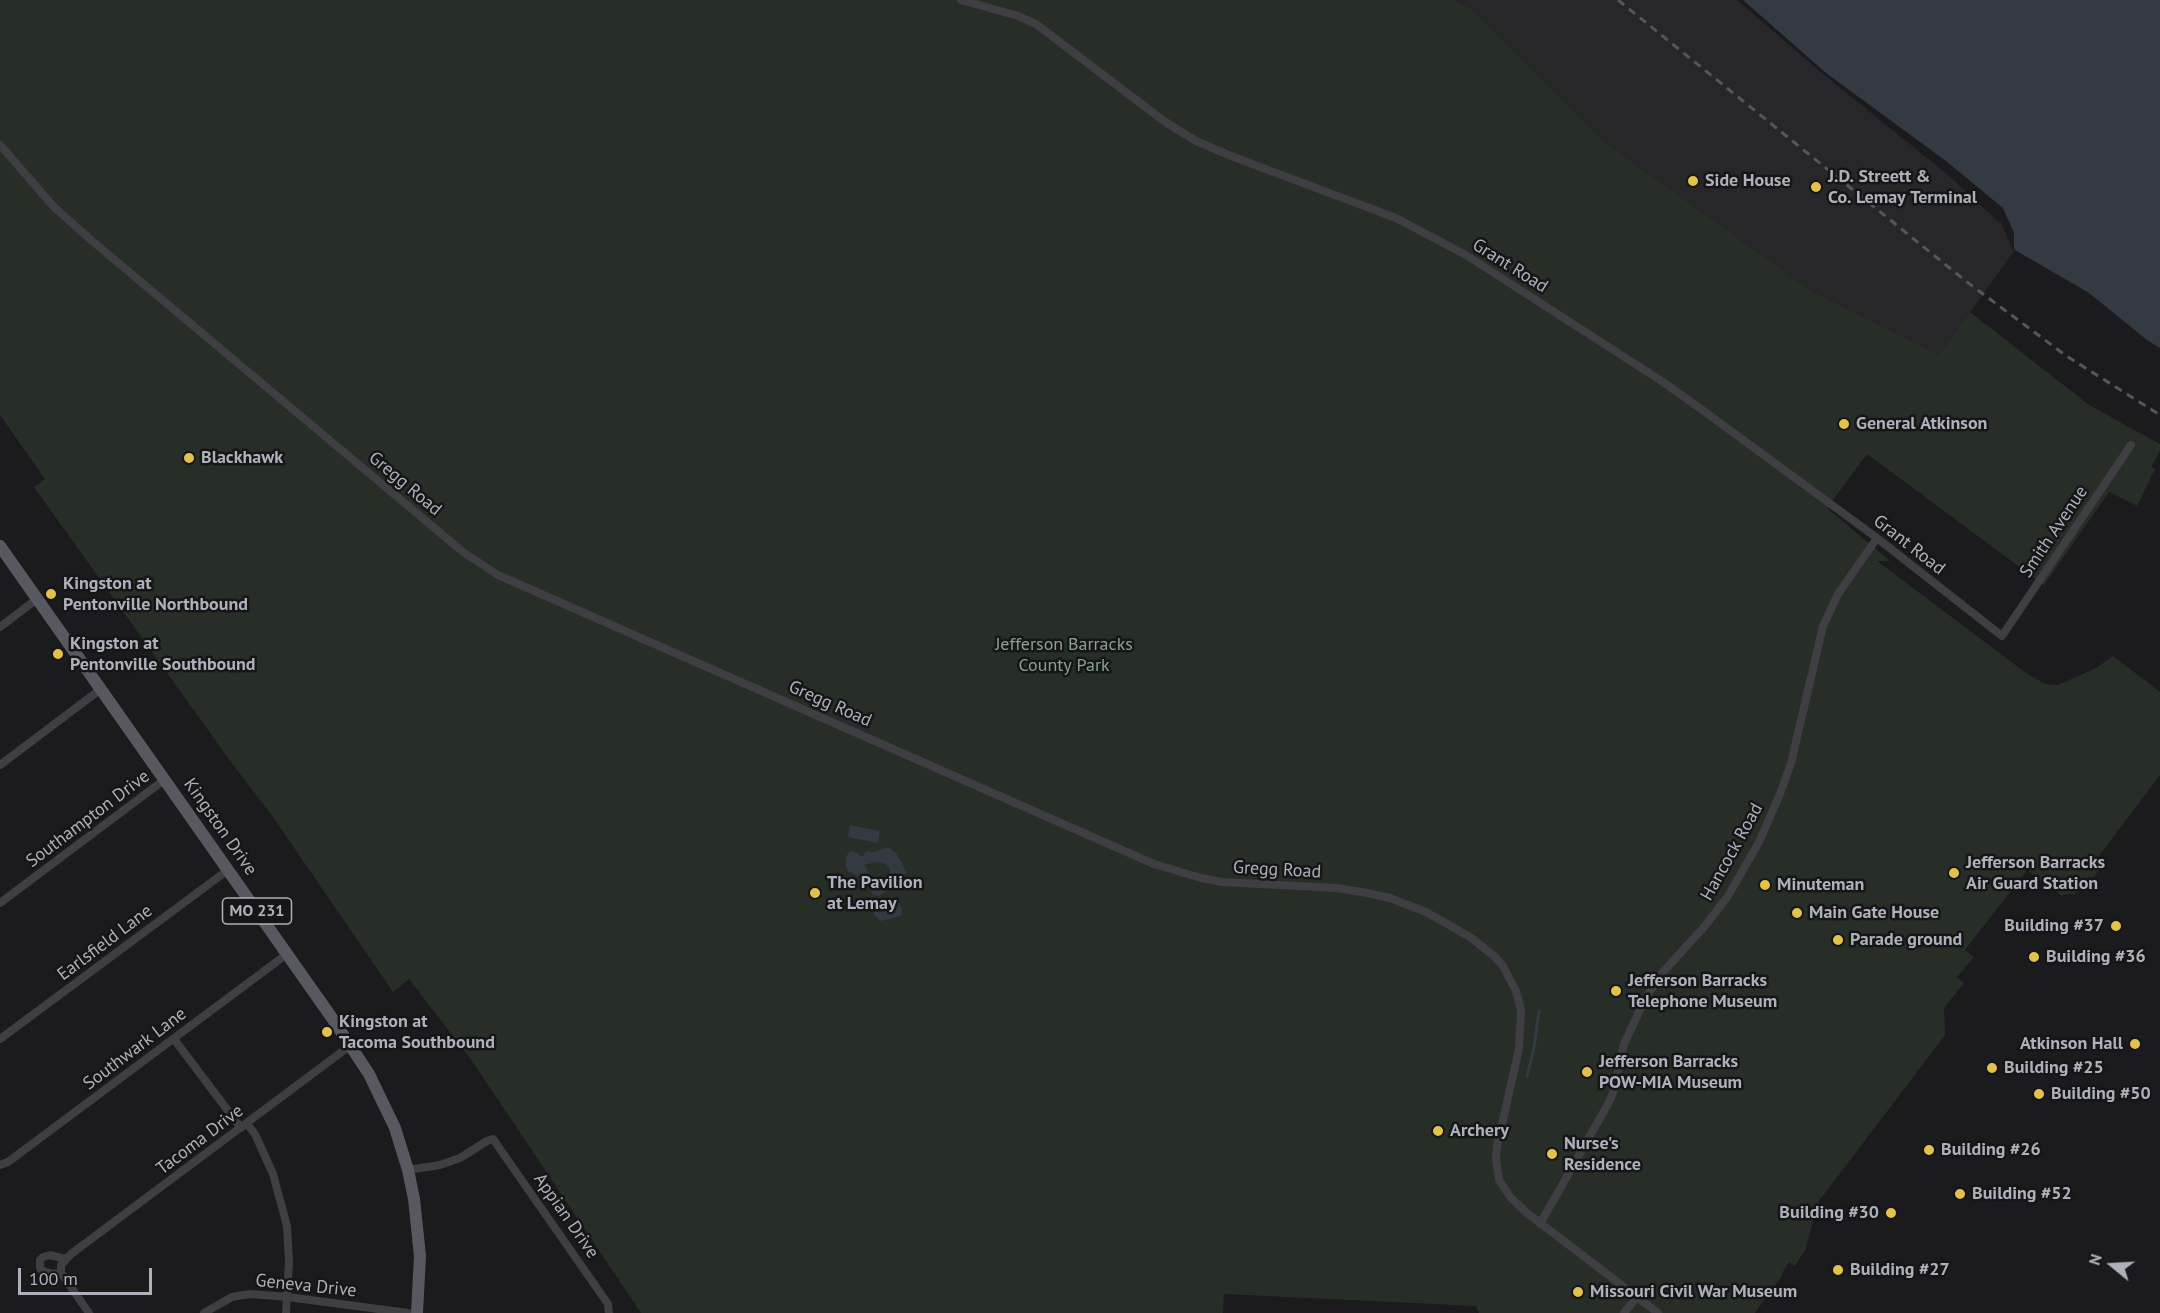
<!DOCTYPE html>
<style>
body{margin:0}
#map{position:relative;width:2160px;height:1313px;overflow:hidden;background:#1b1b1d;font-family:"PT Sans",sans-serif}
canvas{display:block}
.north{position:absolute;left:2082px;top:1235px;width:60px;height:60px;-webkit-text-stroke:4px #161618;paint-order:stroke;rotate:288deg;font-size:16px;font-weight:700;line-height:24px;text-align:center;color:#aeb1bb}
.north::after{content:'';display:block;margin:auto;width:21px;height:27px;background:#aeb1bb;clip-path:polygon(50% 0,100% 100%,50% 72%,0 100%)}
.scale{position:absolute;left:18px;top:1268px;width:134px;height:27px;box-sizing:border-box;border:3px solid #aeb1bb;border-top:0;padding-left:8px;font-size:18px;line-height:21px;white-space:nowrap;color:#aeb1bb;-webkit-text-stroke:4px #161618;paint-order:stroke}
</style>
<div id="map">
<canvas width="2160" height="1313"></canvas>
<div class="north">N</div>
<div class="scale">100 m</div>
</div>
<script>
const ctx = document.querySelector('canvas').getContext('2d');
ctx.lineJoin = 'round';
function fillPath(path, color) {
  ctx.fillStyle = color;
  ctx.fill(path, 'evenodd');
}
function shape(rows) {
  const path = new Path2D();
  for (const r of rows) {
    path.moveTo(r[0], r[1]);
    for (let i = 2; i < r.length; i += 2) path.lineTo(r[i], r[i + 1]);
  }
  return path;
}
function strokePath(path, color, width, dash) {
  ctx.strokeStyle = color;
  ctx.lineWidth = width;
  ctx.lineCap = dash ? 'butt' : 'round';
  ctx.setLineDash(dash || []);
  ctx.stroke(path);
}
function write(font, color, halo, rows, align = 'center') {
  ctx.font = font + ' "PT Sans",sans-serif';
  ctx.lineWidth = 5;
  ctx.setLineDash([]);
  ctx.textBaseline = 'middle';
  ctx.strokeStyle = halo;
  ctx.fillStyle = color;
  for (const [text, x, y, turn = 0] of rows) {
    ctx.save();
    ctx.translate(x, y);
    ctx.rotate((+turn || 0) * Math.PI / 180);
    ctx.textAlign = isNaN(turn) ? turn : align;
    if (halo) ctx.strokeText(text, 0, 0);
    ctx.fillText(text, 0, 0);
    ctx.restore();
  }
}
fillPath(shape([
 [1454,0,1740,0,1949,172,2004,223,2015,250,1939,355,1809,289,1607,144,1469,7]
]), '#272729');
fillPath(shape([
 [0,0,1454,0,1469,7,1607,144,1809,289,1939,355,1970,312,2089,405,2160,444,2160,451,2151,467,2155,469,2137,506,2109,492,2044,585,1867,454,1827,508,1890,561,1877,561,2026,673,2045,684,2058,685,2096,668,2113,656,2160,692,2160,775,2092,865,2099,871,2085,887,2074,894,2061,895,2027,870,1965,950,1974,957,1957,977,1964,983,1944,1008,1945,1035,1819,1201,1805,1250,1795,1266,1789,1262,1782,1273,1783,1274,1755,1313,1479,1313,1476,1306,1224,1294,1223,1313,641,1313,470,1058,409,979,393,992,273,817,228,758,34,487,45,479,0,415]
]), '#272e28');
fillPath(shape([
 [1740,0,2160,0,2160,348,2147,340,2089,293,2015,250,2004,223,1949,172,1826,73],
 [850,825,880,831,878,843,848,837],
 [888,847,896,853,907,873,904,874,903,882,896,885,889,880,890,869,886,864,876,862,864,865,871,877,884,883,887,886,886,892,878,896,872,894,867,881,848,871,846,867,846,857,849,852,854,851,862,857,866,852,870,851,871,853],
 [898,901,902,909,901,916,881,921,873,914,876,907,880,905]
]), '#333a42');
fillPath(shape([
 [1737,0,1743,0,1826,73,1946,161,2003,208,2014,233,2014,253,2002,225,1947,174,1824,75]
]), '#1b1b1d');
strokePath(shape([
 [1527,1076,1534,1048,1539,1011]
]), '#333a42', 3);
strokePath(shape([
 [961,0,1018,16,1036,24,1164,121,1196,141,1231,156,1396,218,1466,255,1660,380,1701,409,1877,538,2002,636,2131,445],
 [0,145,54,207,91,240,463,552,498,575,1154,864,1201,878,1222,882,1337,888,1367,893,1390,898,1426,912,1470,937,1494,956,1503,966,1516,991,1521,1010,1519,1049,1497,1146,1496,1159,1499,1180,1511,1198,1527,1213,1658,1313],
 [0,627,37,599],
 [0,765,101,689],
 [0,903,164,780],
 [0,1039,228,870],
 [174,1039,241,1128],
 [247,1124,255,1134,273,1174,287,1226,289,1262,286,1313],
 [0,1165,8,1162,287,954],
 [408,1170,440,1165,460,1158,487,1141,493,1139,608,1304,609,1313],
 [1540,1224,1608,1104,1613,1093,1624,1044,1646,997,1663,972,1704,927,1728,896,1759,842,1780,794,1791,763,1823,626,1838,594,1877,538],
 [61,1273,61,1265,71,1254,351,1045],
 [61,1273,53,1274,45,1272,40,1269,40,1260,43,1257,50,1255,66,1259],
 [61,1273,89,1313],
 [204,1313,232,1297,250,1294,288,1297,408,1313],
 [1624,1313,1637,1297]
]), '#3e3e43', 8);
strokePath(shape([
 [0,546,332,1018,369,1074,395,1128,408,1170,414,1199,420,1256,417,1313]
]), '#585960', 12);
strokePath(shape([
 [1618,0,1967,282,2065,355,2160,415]
]), '#55565c', 3, [8, 6]);
for (const [x, y, r, color] of [
 [1693,181,6,"#e3c24c"],
 [1816,187,6,"#e3c24c"],
 [1844,424,6,"#e3c24c"],
 [189,458,6,"#e3c24c"],
 [51,594,6,"#e3c24c"],
 [58,654,6,"#e3c24c"],
 [1954,873,6,"#e3c24c"],
 [1765,885,6,"#e3c24c"],
 [815,893,6,"#e3c24c"],
 [1797,913,6,"#e3c24c"],
 [2116,926,6,"#e3c24c"],
 [1838,940,6,"#e3c24c"],
 [2034,957,6,"#e3c24c"],
 [1616,991,6,"#e3c24c"],
 [327,1032,6,"#e3c24c"],
 [2135,1044,6,"#e3c24c"],
 [1992,1068,6,"#e3c24c"],
 [1587,1072,6,"#e3c24c"],
 [2039,1094,6,"#e3c24c"],
 [1438,1131,6,"#e3c24c"],
 [1929,1150,6,"#e3c24c"],
 [1552,1154,6,"#e3c24c"],
 [1960,1194,6,"#e3c24c"],
 [1891,1213,6,"#e3c24c"],
 [1838,1270,6,"#e3c24c"],
 [1578,1292,6,"#e3c24c"]
]) {
  const dot = new Path2D();
  dot.arc(x, y, r, 0, 2 * Math.PI);
  ctx.fillStyle = color;
  ctx.fill(dot);
  strokePath(dot, '#161618', 2);
}
for (const [x, y, w] of [
 [257,911,69]
]) {
  const box = new Path2D();
  box.roundRect(x - w / 2, y - 13, w, 26, 4.5);
  ctx.fillStyle = '#161618';
  ctx.fill(box);
  strokePath(box, '#aeb1bb', 1.5);
}
write('bold 16px', '#aeb1bb', null, [
 ["MO 231",257,911]
]);
write('bold 18px', '#aeb1bb', '#161618', [
 ["J.D. Streett &",1828,177],
 ["Co. Lemay Terminal",1828,198],
 ["Side House",1705,181],
 ["General Atkinson",1856,424],
 ["Blackhawk",201,458],
 ["Kingston at",63,584],
 ["Pentonville Northbound",63,605],
 ["Kingston at",70,644],
 ["Pentonville Southbound",70,665],
 ["Jefferson Barracks",1966,863],
 ["Air Guard Station",1966,884],
 ["The Pavilion",827,883],
 ["at Lemay",827,904],
 ["Minuteman",1777,885],
 ["Main Gate House",1809,913],
 ["Building #37",2104,926,"right"],
 ["Parade ground",1850,940],
 ["Building #36",2046,957],
 ["Jefferson Barracks",1628,981],
 ["Telephone Museum",1628,1002],
 ["Kingston at",339,1022],
 ["Tacoma Southbound",339,1043],
 ["Atkinson Hall",2123,1044,"right"],
 ["Jefferson Barracks",1599,1062],
 ["POW-MIA Museum",1599,1083],
 ["Building #25",2004,1068],
 ["Building #50",2051,1094],
 ["Archery",1450,1131],
 ["Nurse's",1564,1144],
 ["Residence",1564,1165],
 ["Building #26",1941,1150],
 ["Building #52",1972,1194],
 ["Building #30",1879,1213,"right"],
 ["Building #27",1850,1270],
 ["Missouri Civil War Museum",1590,1292]
], 'left');
write('18px', '#aeb1bb', '#161618', [
 ["Grant Road",1510,266,32],
 ["Gregg Road",405,484,40],
 ["Smith Avenue",2054,532,-56],
 ["Grant Road",1909,545,38],
 ["Gregg Road",830,704,24],
 ["Southampton Drive",88,819,-37],
 ["Kingston Drive",220,827,55],
 ["Hancock Road",1732,852,-61],
 ["Gregg Road",1277,870,3],
 ["Earlsfield Lane",105,943,-37],
 ["Southwark Lane",135,1049,-37],
 ["Tacoma Drive",200,1140,-37],
 ["Appian Drive",566,1216,55],
 ["Geneva Drive",306,1286,6]
]);
write('18px', '#87a48c', '#161618', [
 ["Jefferson Barracks",1064,645],
 ["County Park",1064,666]
]);
</script>
